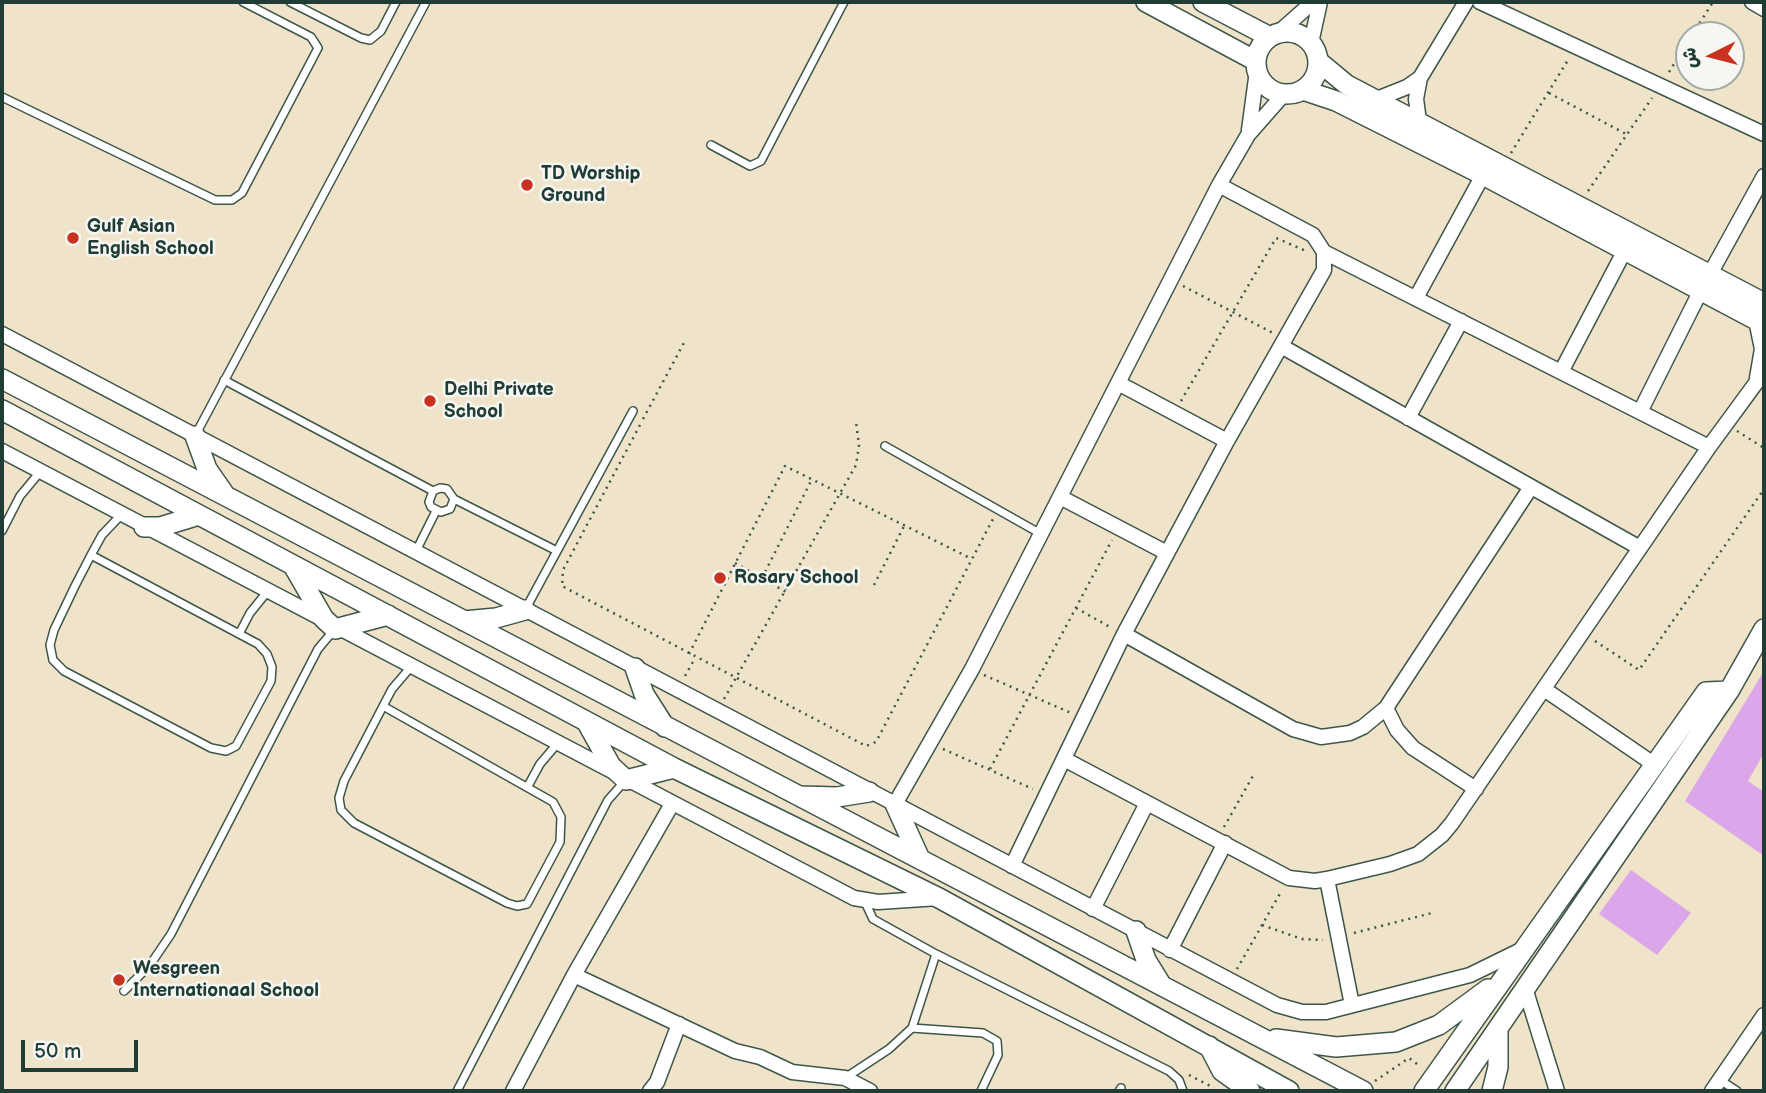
<!DOCTYPE html>
<meta charset="utf-8">
<style>
body{margin:0}
#map{position:relative;width:1766px;height:1093px;overflow:hidden;background:#efe3c9;font-family:"Balsamiq Sans","Playpen Sans Arabic",sans-serif}
canvas{display:block}
.frame{position:absolute;inset:0;border:4px solid #1f3d34;pointer-events:none}
.north{position:absolute;left:1675px;top:21px;width:70px;height:70px;box-sizing:border-box;background:#f6f6f2;border:2px solid #a0aca6;border-radius:50%;rotate:264deg;font-size:19px;font-weight:700;line-height:28px;text-align:center;color:#1f3d34}
.north::after{content:'';display:block;margin:auto;width:24px;height:32px;background:#c8321e;clip-path:polygon(50% 0,100% 100%,50% 72%,0 100%)}
.scale{position:absolute;left:21px;top:1040px;width:117px;height:32px;box-sizing:border-box;border:4px solid #1f3d34;border-top:0;padding-left:9px;font-size:21px;line-height:24px;white-space:nowrap;color:#1f3d34;-webkit-text-stroke:5px #f6f6f2;paint-order:stroke}
</style>
<div id="map">
<canvas width="1766" height="1093"></canvas>
<div class="frame"></div>
<div class="north">ش</div>
<div class="scale">50 m</div>
</div>
<script>
const ctx = document.querySelector('canvas').getContext('2d');
ctx.lineJoin = 'round';
function fillPath(path, color) {
  ctx.fillStyle = color;
  ctx.fill(path, 'evenodd');
}
function shape(rows) {
  const path = new Path2D();
  for (const r of rows) {
    if (r.length === 3) {
      path.moveTo(r[0] + r[2], r[1]);
      path.arc(r[0], r[1], r[2], 0, 2 * Math.PI);
      continue;
    }
    path.moveTo(r[0], r[1]);
    for (let i = 2; i < r.length; i += 2) path.lineTo(r[i], r[i + 1]);
  }
  return path;
}
function strokePath(path, color, width, dash) {
  ctx.strokeStyle = color;
  ctx.lineWidth = width;
  ctx.lineCap = dash ? 'butt' : 'round';
  ctx.setLineDash(dash || []);
  ctx.stroke(path);
}
function write(font, color, halo, rows, align = 'center') {
  ctx.font = font + ' "Balsamiq Sans",sans-serif';
  ctx.lineWidth = 5;
  ctx.setLineDash([]);
  ctx.textBaseline = 'middle';
  ctx.strokeStyle = halo;
  ctx.fillStyle = color;
  for (const [text, x, y, turn = 0] of rows) {
    ctx.save();
    ctx.translate(x, y);
    ctx.rotate((+turn || 0) * Math.PI / 180);
    ctx.textAlign = isNaN(turn) ? turn : align;
    if (halo) ctx.strokeText(text, 0, 0);
    ctx.fillText(text, 0, 0);
    ctx.restore();
  }
}
fillPath(shape([
 [1764,671,1764,753,1748,781,1764,792,1764,856,1685,801],
 [1631,870,1691,913,1657,955,1599,914]
]), '#dba7ea');
const lane = shape([
 [290,2,361,38,370,40,381,31,396,2],
 [2,97,215,200,232,200,242,193,318,48,311,37,243,2],
 [711,145,750,166,761,161,844,2],
 [224,380,433,491],
 [196,434,426,2],
 [885,446,1041,534],
 [454,499,450,509,441,512,431,507,429,502,433,491,440,488,447,489,454,499,557,551],
 [2,531,20,496,40,472],
 [416,551,436,511],
 [91,555,258,644,267,654,272,667,271,681,236,746,226,751,211,748,64,671,53,660,50,645,54,630,75,586,91,555,102,535,121,515],
 [525,610,633,411],
 [239,634,250,613,267,592],
 [383,706,553,802,561,817,560,842,527,904,517,906,507,903,354,823,341,810,339,798,344,781,392,689,410,668],
 [528,786,540,764,557,744],
 [865,902,873,919,936,954,1169,1071,1179,1080,1183,1091],
 [124,991,150,965,171,934,318,649,334,630],
 [912,1028,983,1033,997,1041,998,1055,981,1091],
 [845,1078,889,1049,912,1028,936,954],
 [1720,1080,1737,1091],
 [457,1091,608,800,624,782],
 [1119,1091,1121,1088]
]);
const street = shape([
 [1480,2,1764,134],
 [1752,2,1764,9],
 [1278,33,1313,2],
 [1311,43,1320,2],
 [1377,99,1407,87,1420,78,1466,2],
 [1419,121,1416,99,1420,78],
 [1249,130,1257,71],
 [1324,252,1709,447],
 [1710,274,1764,176],
 [1416,298,1483,175],
 [1756,320,1762,349,1757,378],
 [2,334,1277,1005,1302,1012,1326,1012,1470,975,1519,951],
 [1281,346,1640,548],
 [1561,372,1625,250],
 [1118,383,1227,441],
 [1640,412,1701,290],
 [1408,418,1461,321],
 [2,451,854,898,878,902,939,898],
 [1060,497,1167,553],
 [1124,634,1293,729,1321,737,1350,733,1363,727,1386,708,1531,487],
 [1544,689,1655,765],
 [1386,708,1397,730,1413,748,1476,789],
 [1064,759,1289,878,1315,881,1327,879,1390,864,1418,854,1442,835,1452,823,1709,447,1764,372],
 [895,804,972,669,1219,185,1248,135,1284,94],
 [1012,866,1124,634,1227,441,1324,270,1324,252,1313,235,1219,185],
 [1327,879,1352,1005],
 [1093,909,1147,803],
 [1170,950,1225,843],
 [574,975,735,1051,760,1057,792,1072,845,1078,870,1091],
 [1525,988,1557,1091],
 [513,1091,574,975,672,804],
 [650,1091,657,1082,679,1024],
 [1712,1091,1764,1015]
]);
const secondary = shape([
 [1146,2,1256,61],
 [1203,2,1270,37],
 [1287,63,31],
 [1318,61,1347,85,1764,303],
 [1303,90,1336,101,1483,175,1764,324],
 [2,379,1363,1091],
 [2,410,674,768,939,898,1289,1091],
 [195,436,207,469,225,495],
 [144,527,160,527,199,515],
 [294,567,324,619,335,629,388,615],
 [464,621,496,618,525,610],
 [635,668,644,694,665,727],
 [586,721,611,766,626,780,674,768],
 [801,796,837,797,869,792],
 [895,804,920,859],
 [1136,931,1146,960,1162,986],
 [1276,1039,1336,1047,1396,1042,1439,1025,1488,989],
 [1209,1046,1222,1071,1250,1091],
 [1424,1091,1706,692,1729,691],
 [1455,1091,1729,691,1764,629],
 [1492,1091,1498,1067,1498,1028]
]);
strokePath(lane, '#3e564a', 10);
strokePath(street, '#3e564a', 17);
strokePath(secondary, '#3e564a', 22);
strokePath(shape([
 [1692,35,1713,2],
 [1669,72,1689,40],
 [1549,93,1626,134],
 [1511,153,1568,60],
 [1588,191,1652,98],
 [1183,286,1273,333],
 [1181,401,1276,238,1306,251],
 [643,419,686,339],
 [640,425,563,570,562,586,866,746,876,742,993,519],
 [1737,431,1764,448],
 [735,563,786,592],
 [762,578,812,479],
 [874,585,904,526],
 [1076,608,1110,627],
 [1595,641,1639,670,1764,489],
 [689,654,785,466,972,559],
 [984,675,1071,713],
 [685,676,695,658],
 [724,699,856,465,859,445,856,422],
 [943,749,1033,789],
 [990,769,1112,540],
 [1224,827,1254,774],
 [1262,925,1302,939,1323,940],
 [1354,933,1432,913],
 [1237,969,1282,890],
 [1189,1075,1214,1088],
 [1375,1081,1409,1058,1421,1067]
]), '#3e564a', 2.5, [2, 5]);
strokePath(lane, '#fff', 7);
strokePath(street, '#fff', 14);
strokePath(secondary, '#fff', 19);
for (const [x, y, r, color] of [
 [527,185,7,"#c8321e"],
 [73,238,7,"#c8321e"],
 [430,401,7,"#c8321e"],
 [720,578,7,"#c8321e"],
 [119,980,7,"#c8321e"]
]) {
  const dot = new Path2D();
  dot.arc(x, y, r, 0, 2 * Math.PI);
  ctx.fillStyle = color;
  ctx.fill(dot);
  strokePath(dot, '#f6f6f2', 2.5);
}
write('bold 19px', '#1f3d34', '#f6f6f2', [
 ["TD Worship",541,174],
 ["Ground",541,196],
 ["Gulf Asian",87,227],
 ["English School",87,249],
 ["Delhi Private",444,390],
 ["School",444,412],
 ["Rosary School",734,578],
 ["Wesgreen",133,969],
 ["Internationaal School",133,991]
], 'left');
</script>
